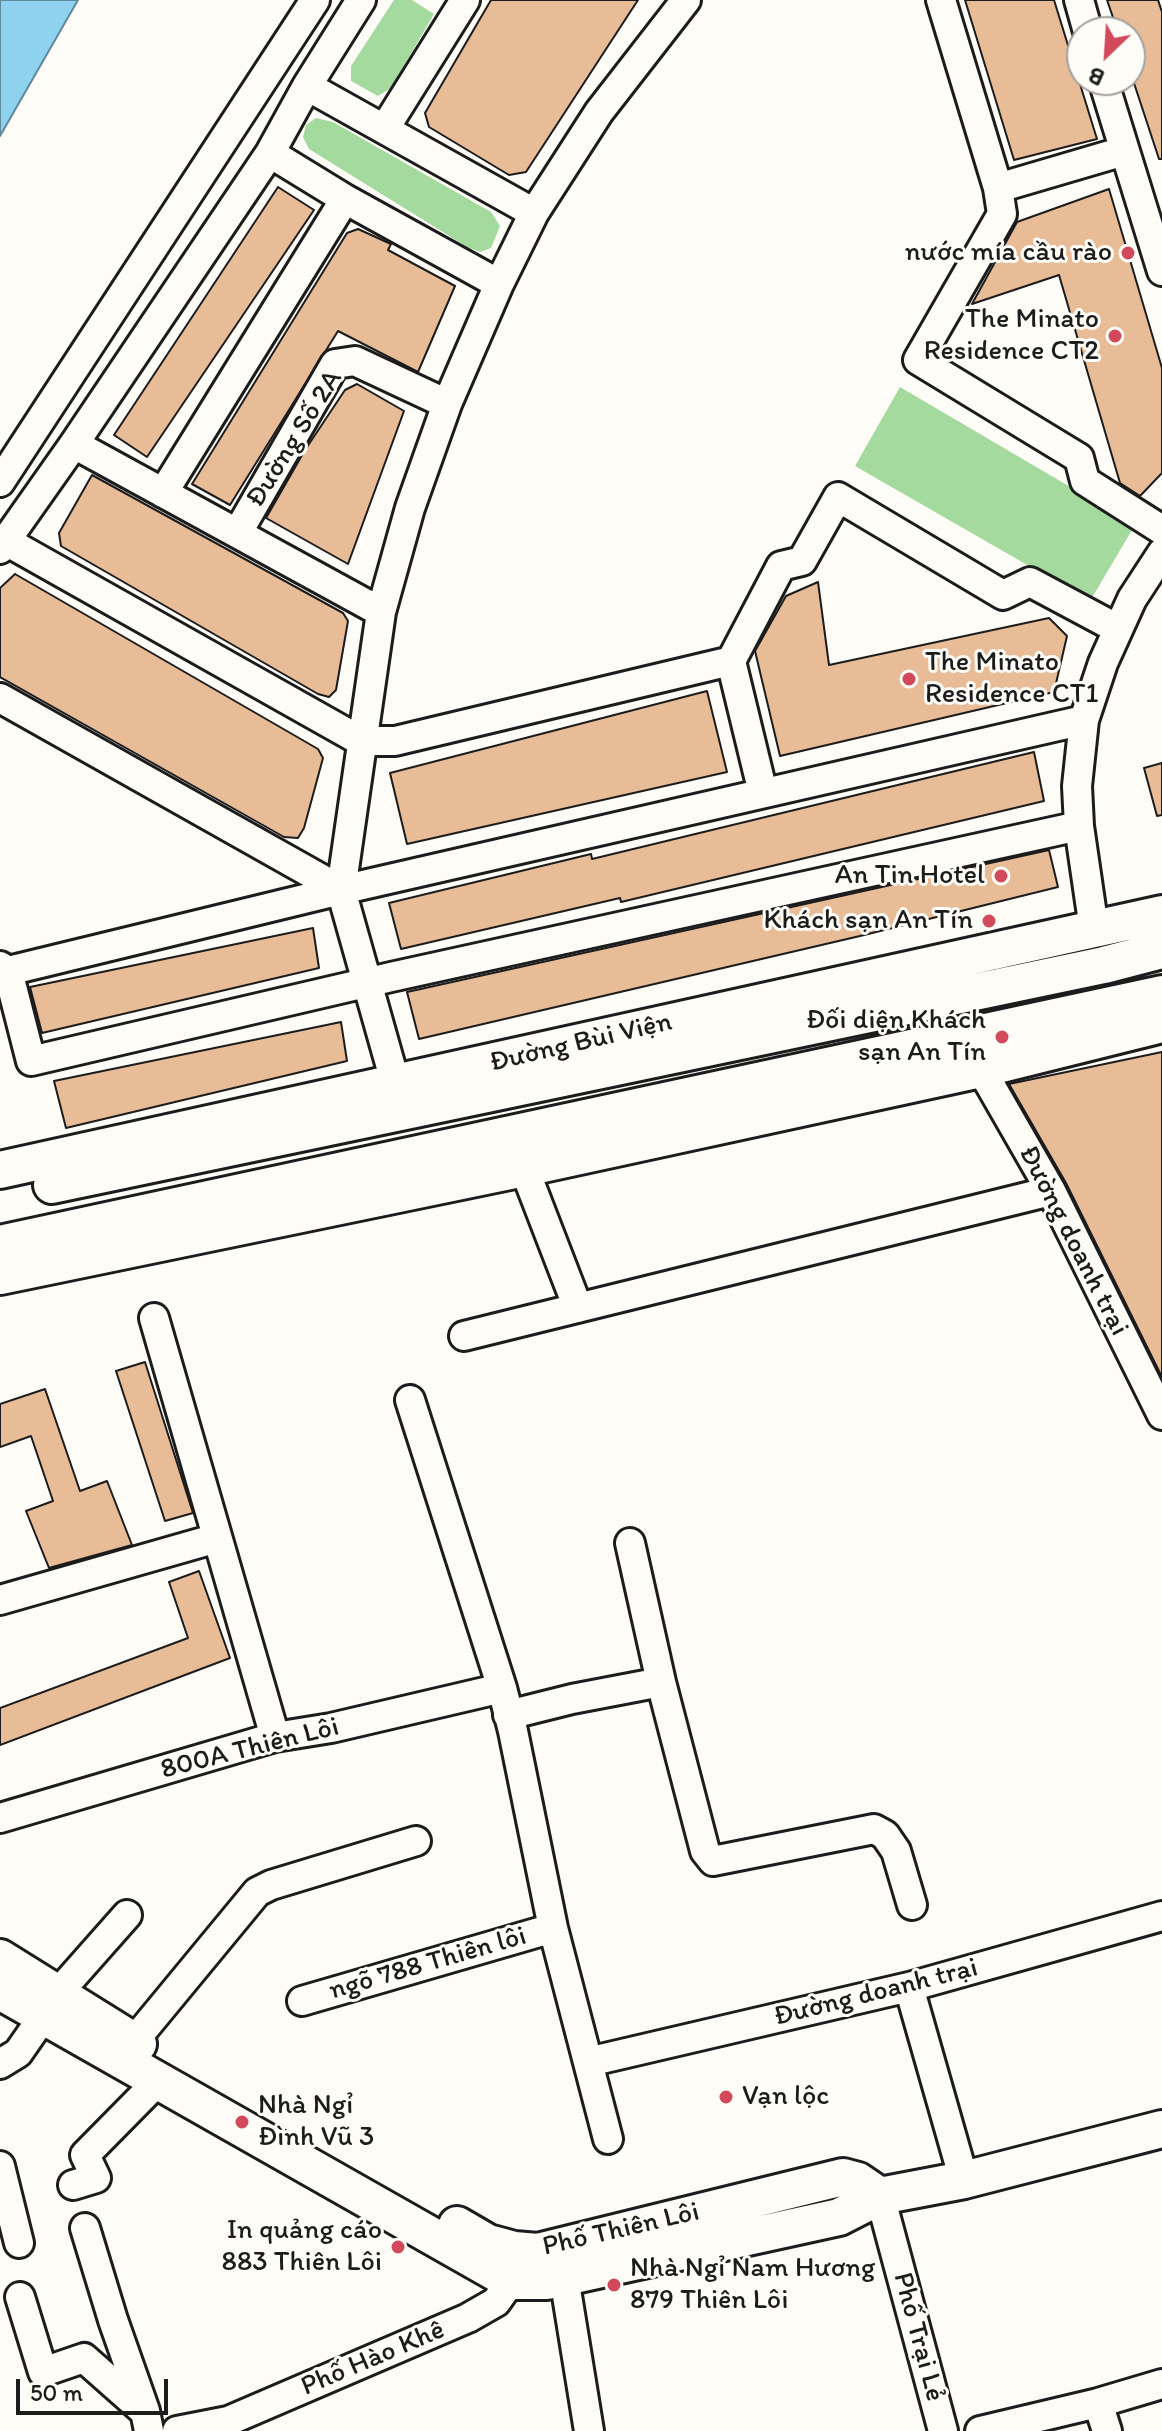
<!DOCTYPE html>
<meta charset="utf-8">
<style>
body{margin:0}
#map{position:relative;width:1162px;height:2431px;overflow:hidden;background:#fdfcf7;font-family:Itim,sans-serif}
canvas{display:block}
.north{position:absolute;left:1066px;top:16px;width:80px;height:80px;box-sizing:border-box;background:#fdfcf7;border:2px solid #a3a29f;border-radius:50%;rotate:205deg;font-size:22px;font-weight:700;line-height:32px;text-align:center;color:#1c1c1c}
.north::after{content:'';display:block;margin:auto;width:28px;height:36px;background:#d1495b;clip-path:polygon(50% 0,100% 100%,50% 72%,0 100%)}
.scale{position:absolute;left:16px;top:2379px;width:152px;height:36px;box-sizing:border-box;border:4px solid #1c1c1c;border-top:0;padding-left:10px;font-size:24px;line-height:28px;white-space:nowrap;color:#1c1c1c;-webkit-text-stroke:6px #fdfcf7;paint-order:stroke}
</style>
<div id="map">
<canvas width="1162" height="2431"></canvas>
<div class="north">B</div>
<div class="scale">50 m</div>
</div>
<script>
const ctx = document.querySelector('canvas').getContext('2d');
ctx.lineJoin = 'round';
function fillPath(path, color) {
  ctx.fillStyle = color;
  ctx.fill(path, 'evenodd');
}
function shape(rows) {
  const path = new Path2D();
  for (const r of rows) {
    path.moveTo(r[0], r[1]);
    for (let i = 2; i < r.length; i += 2) path.lineTo(r[i], r[i + 1]);
  }
  return path;
}
function strokePath(path, color, width, dash) {
  ctx.strokeStyle = color;
  ctx.lineWidth = width;
  ctx.lineCap = dash ? 'butt' : 'round';
  ctx.setLineDash(dash || []);
  ctx.stroke(path);
}
function write(font, color, halo, rows, align = 'center') {
  ctx.font = font + ' Itim,sans-serif';
  ctx.lineWidth = 6;
  ctx.setLineDash([]);
  ctx.textBaseline = 'middle';
  ctx.strokeStyle = halo;
  ctx.fillStyle = color;
  for (const [text, x, y, turn = 0] of rows) {
    ctx.save();
    ctx.translate(x, y);
    ctx.rotate((+turn || 0) * Math.PI / 180);
    ctx.textAlign = isNaN(turn) ? turn : align;
    if (halo) ctx.strokeText(text, 0, 0);
    ctx.fillText(text, 0, 0);
    ctx.restore();
  }
}
fillPath(shape([
 [394,0,412,0,434,14,391,88,378,96,351,81,351,66],
 [316,118,333,122,491,212,500,226,491,248,480,252,467,247,309,149,303,137,306,125],
 [900,387,1135,525,1090,601,855,466]
]), '#a4da9d');
const water = shape([
 [0,0,78,0,0,136,0,0]
]);
fillPath(water, '#8ed2f0');
strokePath(water, '#60899b', 2);
const building = shape([
 [491,0,638,0,526,172,509,175,429,127,425,113,491,0],
 [965,0,1054,0,1097,139,1014,160,965,0],
 [1107,0,1158,0,1162,12,1162,159,1159,159,1130,71,1130,32,1118,32,1107,0],
 [278,187,314,210,147,457,114,435,278,187],
 [1109,189,1162,368,1162,473,1140,496,1120,483,1059,275,972,304,1017,222,1109,189],
 [358,229,391,244,388,250,455,286,418,372,338,331,230,505,192,484,347,233,358,229],
 [357,384,404,411,348,564,266,518,305,450,345,390,357,384],
 [92,475,343,613,348,621,336,690,329,697,318,694,61,546,59,533,92,475],
 [15,574,318,749,323,758,304,828,298,838,284,837,0,677,0,588,15,574],
 [818,582,829,665,1049,618,1067,636,1054,692,780,756,755,651,786,596,818,582],
 [707,691,727,772,407,844,390,773,707,691],
 [1034,752,1044,801,621,902,620,898,401,949,389,903,591,854,592,859,1034,752],
 [1162,763,1162,815,1157,816,1144,768,1162,763],
 [1049,850,1058,887,860,936,419,1039,407,992,1049,850],
 [313,928,319,968,42,1033,30,987,313,928],
 [341,1022,347,1061,66,1128,54,1081,341,1022],
 [1162,1052,1162,1377,1066,1183,1009,1084,1162,1052],
 [145,1362,193,1513,165,1521,116,1371,145,1362],
 [45,1389,80,1491,107,1481,132,1545,49,1568,26,1511,53,1501,31,1436,0,1447,0,1404,45,1389],
 [199,1571,230,1658,0,1745,0,1708,188,1638,169,1582,199,1571]
]);
fillPath(building, '#e7bc97');
strokePath(building, '#1c1c1c', 2);
const minor = shape([
 [941,0,998,188,1124,151],
 [1079,0,1088,32],
 [1103,80,1162,271],
 [307,86,534,213],
 [385,128,465,0],
 [270,153,345,199,499,284],
 [998,188,1002,214,918,360,1079,458,1085,481,1162,530],
 [74,444,381,612],
 [0,482,315,0],
 [163,493,345,199],
 [238,532,335,364,355,361,447,404],
 [6,541,361,741,395,741,731,661,763,793],
 [0,549,74,444,270,153,307,86,361,0],
 [731,661,781,566,802,561,838,497,1003,595,1030,582,1118,629],
 [0,698,341,890],
 [1094,929,1079,826,1077,786,1084,720,1103,663,1132,599,1162,553],
 [0,966,8,971,341,890,1084,720],
 [8,971,31,1061,391,977,1079,826],
 [981,1069,1051,1191,1162,1415],
 [396,1085,341,890,381,612,410,508,447,404,499,284,534,213,599,112,686,0],
 [524,1168,578,1308],
 [154,1318,275,1737],
 [464,1336,1051,1191],
 [410,1400,502,1688,513,1731,553,1928,608,2139],
 [630,1543,661,1682,705,1851,713,1861,874,1829,885,1835,896,1851,912,1905],
 [0,1600,217,1538],
 [508,1715,572,1699,661,1682],
 [0,1818,275,1737,331,1728,502,1688],
 [909,1987,964,2180],
 [58,1993,127,1915],
 [302,2001,553,1928],
 [134,2041,257,1892,271,1885,416,1841],
 [588,2062,909,1987,1162,1916],
 [0,2064,18,2053,43,2017],
 [0,2166,19,2243],
 [73,2185,96,2178,85,2155,158,2081],
 [880,2196,943,2431],
 [85,2228,113,2320,145,2411,149,2431],
 [564,2277,589,2431],
 [20,2297,43,2372,84,2358,144,2411],
 [1098,2403,1107,2431],
 [177,2431,228,2421,468,2318,496,2302,511,2281],
 [980,2431,1098,2403,1162,2384]
]);
const major = shape([
 [0,1170,1162,914],
 [52,1185,1104,965,1162,950],
 [0,1244,1162,994],
 [0,1276,524,1168,981,1069,1162,1024],
 [0,1958,138,2044],
 [0,1991,511,2281,547,2281,839,2217,880,2196,964,2180,1162,2129],
 [457,2225,488,2243,514,2250,538,2252,843,2177,858,2181,880,2196]
]);
strokePath(minor, '#1c1c1c', 34);
strokePath(major, '#1c1c1c', 42);
strokePath(minor, '#fdfcf7', 28);
strokePath(major, '#fdfcf7', 36);
for (const [x, y, r, color] of [
 [1128,253,8,"#d1495b"],
 [1115,336,8,"#d1495b"],
 [909,679,8,"#d1495b"],
 [1001,876,8,"#d1495b"],
 [989,921,8,"#d1495b"],
 [1002,1037,8,"#d1495b"],
 [726,2097,8,"#d1495b"],
 [242,2122,8,"#d1495b"],
 [398,2247,8,"#d1495b"],
 [614,2285,8,"#d1495b"]
]) {
  const dot = new Path2D();
  dot.arc(x, y, r, 0, 2 * Math.PI);
  ctx.fillStyle = color;
  ctx.fill(dot);
  strokePath(dot, '#fdfcf7', 3);
}
write('28px', '#1c1c1c', '#fdfcf7', [
 ["nước mía cầu rào",1112,253],
 ["The Minato",1099,320],
 ["Residence CT2",1099,352],
 ["The Minato",925,663,"left"],
 ["Residence CT1",925,695,"left"],
 ["An Tin Hotel",985,876],
 ["Khách sạn An Tín",973,921],
 ["Đối diện Khách",986,1021],
 ["sạn An Tín",986,1053],
 ["Vạn lộc",742,2097,"left"],
 ["Nhà Ngỉ",258,2106,"left"],
 ["Đình Vũ 3",258,2138,"left"],
 ["In quảng cáo",382,2231],
 ["883 Thiên Lôi",382,2263],
 ["Nhà Ngỉ Nam Hương",630,2269,"left"],
 ["879 Thiên Lôi",630,2301,"left"]
], 'right');
write('28px', '#1c1c1c', '#fdfcf7', [
 ["Đường Số 2A",295,439,-58],
 ["Đường Bùi Viện",581,1043,-13],
 ["Đường doanh trại",1073,1241,63],
 ["800A Thiên Lôi",250,1749,-14],
 ["ngõ 788 Thiên lôi",428,1964,-16],
 ["Đường doanh trại",876,1993,-14],
 ["Phố Thiên Lôi",621,2230,-13],
 ["Phố Trại Lẻ",918,2337,75],
 ["Phố Hào Khê",373,2359,-23]
]);
</script>
